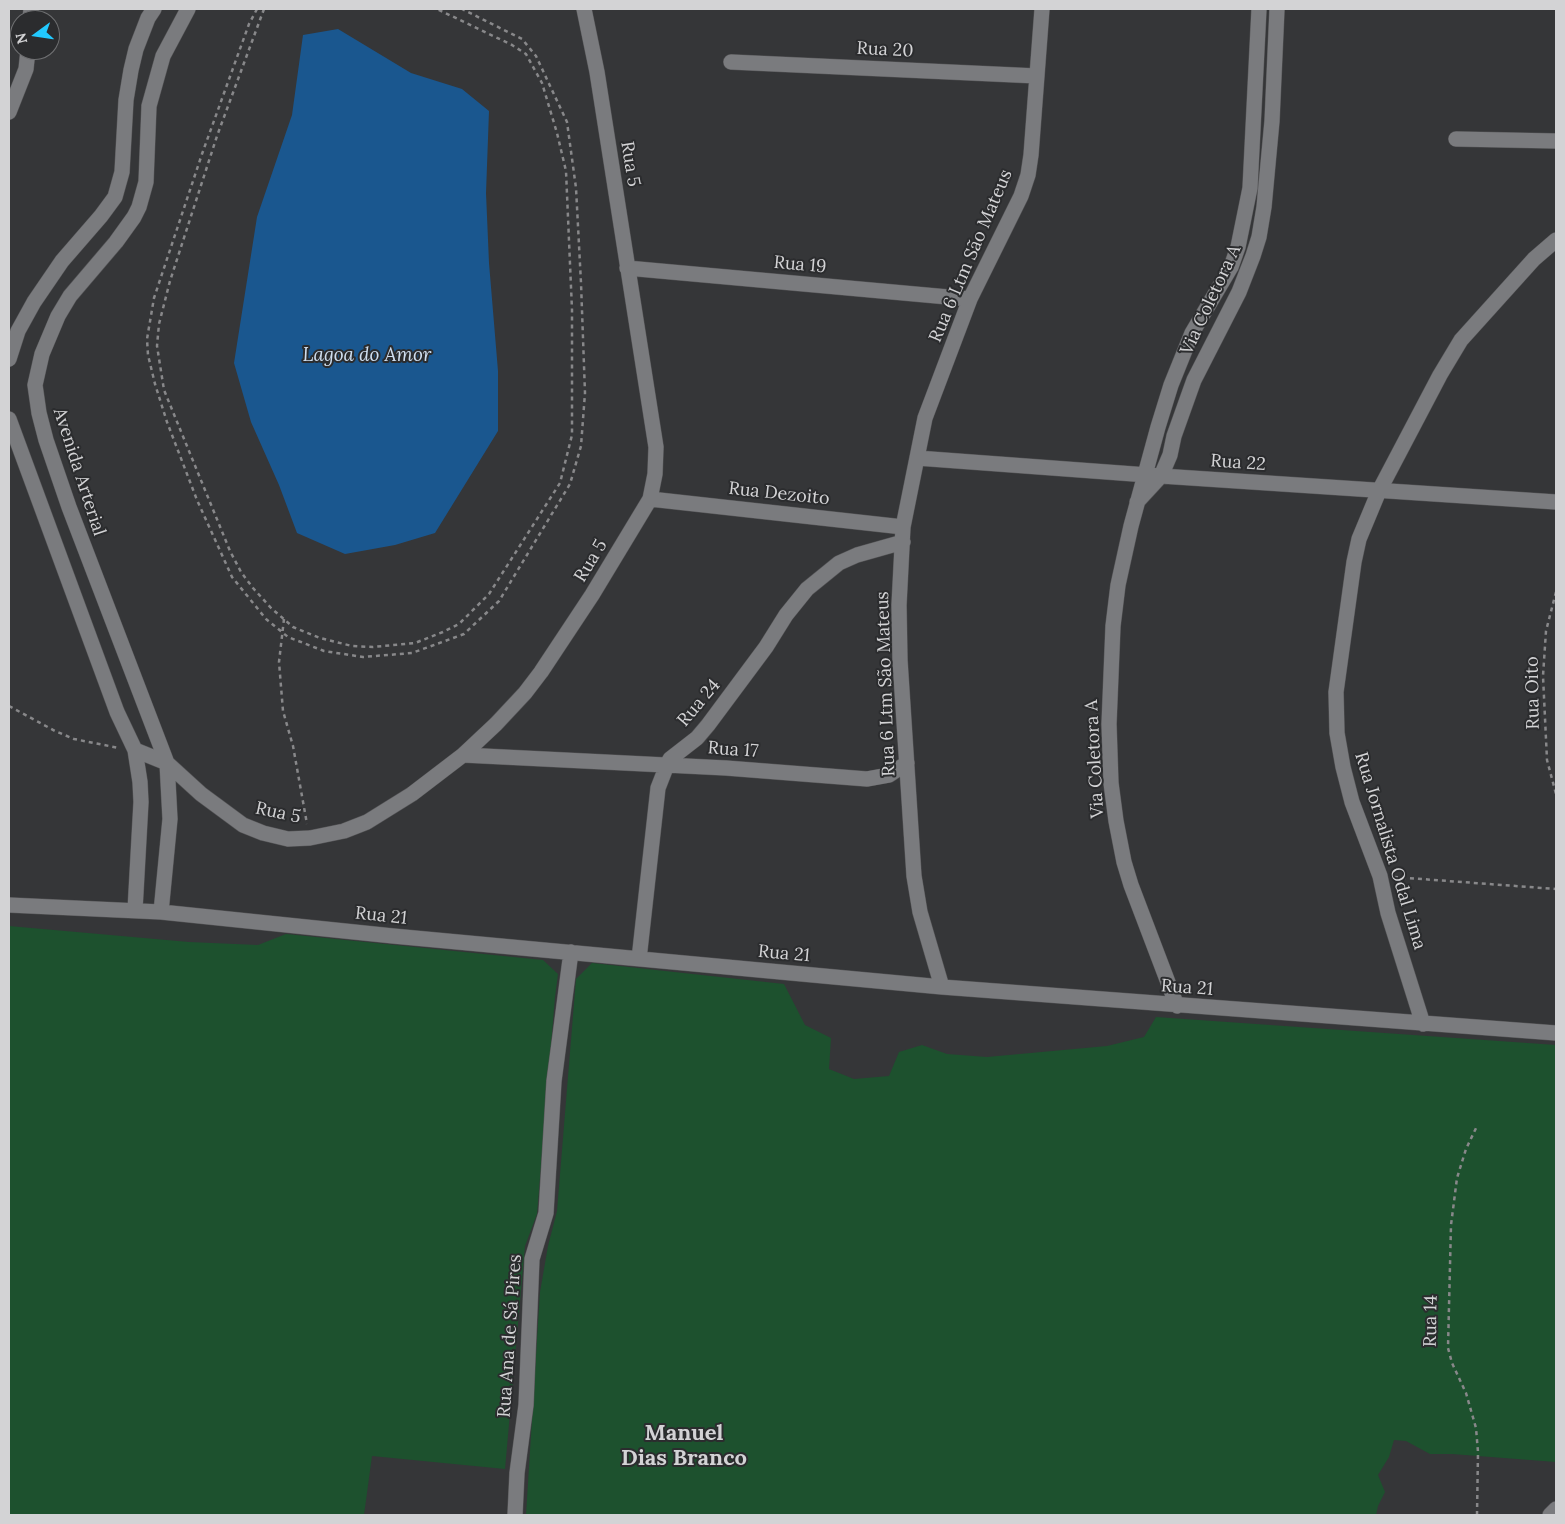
<!DOCTYPE html>
<meta charset="utf-8">
<style>
body{margin:0}
#map{position:relative;width:1565px;height:1524px;overflow:hidden;background:#353638;font-family:Lora,serif}
canvas{display:block}
.frame{position:absolute;inset:0;border:10px solid #d3d3d5;pointer-events:none}
.north{position:absolute;left:10px;top:10px;width:50px;height:50px;box-sizing:border-box;background:#2b2c2e;border:1px solid #6e6f71;border-radius:50%;rotate:256deg;font-size:14px;font-weight:700;line-height:20px;text-align:center;color:#d3d3d5}
.north::after{content:'';display:block;margin:auto;width:18px;height:22px;background:#22c9fe;clip-path:polygon(50% 0,100% 100%,50% 72%,0 100%)}
</style>
<div id="map">
<canvas width="1565" height="1524"></canvas>
<div class="frame"></div>
<div class="north">N</div>
</div>
<script>
const ctx = document.querySelector('canvas').getContext('2d');
ctx.lineJoin = 'round';
function fillPath(path, color) {
  ctx.fillStyle = color;
  ctx.fill(path, 'evenodd');
}
function shape(rows) {
  const path = new Path2D();
  for (const r of rows) {
    path.moveTo(r[0], r[1]);
    for (let i = 2; i < r.length; i += 2) path.lineTo(r[i], r[i + 1]);
  }
  return path;
}
function strokePath(path, color, width, dash) {
  ctx.strokeStyle = color;
  ctx.lineWidth = width;
  ctx.lineCap = dash ? 'butt' : 'round';
  ctx.setLineDash(dash || []);
  ctx.stroke(path);
}
function write(font, color, halo, rows, align = 'center') {
  ctx.font = font + ' Lora,serif';
  ctx.lineWidth = 4;
  ctx.setLineDash([]);
  ctx.textBaseline = 'middle';
  ctx.strokeStyle = halo;
  ctx.fillStyle = color;
  for (const [text, x, y, turn = 0] of rows) {
    ctx.save();
    ctx.translate(x, y);
    ctx.rotate((+turn || 0) * Math.PI / 180);
    ctx.textAlign = isNaN(turn) ? turn : align;
    if (halo) ctx.strokeText(text, 0, 0);
    ctx.fillText(text, 0, 0);
    ctx.restore();
  }
}
fillPath(shape([
 [9,926,189,942,258,945,286,934,543,960,558,974,555,997,537,1214,525,1246,505,1469,372,1456,364,1515,9,1515],
 [592,963,784,984,805,1025,831,1038,829,1069,854,1079,889,1076,899,1052,922,1045,947,1054,987,1057,1107,1046,1144,1037,1156,1017,1556,1045,1556,1462,1452,1454,1430,1454,1406,1441,1394,1440,1389,1457,1378,1475,1385,1492,1378,1506,1376,1515,526,1515,540,1292,548,1246,557,1211,576,979]
]), '#1d512e');
fillPath(shape([
 [338,29,411,73,462,89,489,111,486,193,489,263,498,371,498,431,435,533,395,545,345,554,297,533,279,485,251,422,234,363,257,217,292,115,303,35]
]), '#1a578f');
const street = shape([
 [30,20,31,9],
 [731,62,1037,76],
 [9,112,26,69,28,50],
 [1456,139,1556,141],
 [627,268,970,299],
 [9,359,18,331,34,302,62,261,101,216,115,197,122,172,126,100,131,70,136,49,148,18,154,9],
 [9,419,117,712,135,750,140,782,141,802,135,910],
 [917,458,1161,476,1556,502],
 [650,499,903,527],
 [1137,502,1161,476,1170,455,1174,436,1194,380,1239,292,1253,256,1259,237,1264,207,1272,121,1277,9],
 [135,750,167,763,201,794,243,825,263,833,288,839,310,838,344,831,367,822,412,794,463,755,496,724,525,693,541,672,592,595,650,499,655,474,656,447,597,72,584,9],
 [463,755,726,768,867,779,889,775,907,763],
 [9,905,161,912,393,936,942,987,1556,1033],
 [161,912,170,819,167,763,69,507,46,440,39,413,35,385,42,354,58,316,70,296,116,242,134,217,139,207,146,182,149,106,163,56,188,9],
 [639,959,658,788,667,765,670,759,697,738,708,725,766,647,786,615,807,589,839,563,857,555,903,542],
 [942,987,920,912,914,876,900,660,899,605,903,527,925,418,970,299,1021,196,1028,175,1031,155,1042,9],
 [1177,1006,1131,885,1124,862,1116,821,1111,783,1109,724,1113,626,1118,585,1131,526,1158,427,1171,385,1192,333,1231,267,1238,247,1250,188,1259,9],
 [1423,1024,1388,913,1380,876,1352,802,1343,767,1337,733,1336,692,1354,562,1359,539,1379,491,1440,375,1461,340,1534,259,1556,240],
 [515,1515,517,1473,526,1405,532,1259,546,1213,554,1081,571,952],
 [1550,1515,1556,1509]
]);
strokePath(street, '#545456', 16);
strokePath(shape([
 [257,9,249,24,202,154,154,298,147,339,148,355,155,384,167,422,197,500,232,577,266,619,288,637,324,651,363,657,412,653,464,634,499,601,570,484,581,446,585,393,581,283,576,188,567,122,536,56,522,39,462,9],
 [264,9,217,136,170,281,159,324,157,346,164,390,230,551,241,572,253,588,271,608,293,627,320,638,352,646,373,647,415,643,443,632,459,624,489,594,560,483,572,435,572,310,566,171,557,133,542,83,526,54,512,45,437,9],
 [1556,592,1546,631,1543,676,1547,760,1556,794],
 [284,619,279,662,283,711,293,746,307,824],
 [9,706,55,731,74,739,119,748],
 [1394,877,1556,889],
 [1477,1515,1478,1452,1476,1428,1466,1393,1452,1363,1448,1348,1451,1225,1457,1178,1466,1149,1477,1126]
]), '#88888a', 2.5, [4, 4]);
strokePath(street, '#7a7b7e', 15);
write('18px', '#d3d3d5', '#2b2c2e', [
 ["Rua 20",885,50,3],
 ["Rua 5",630,164,81],
 ["Rua 6 Ltm São Mateus",971,256,-67],
 ["Rua 19",800,265,5],
 ["Via Coletora A",1211,300,-65],
 ["Rua 22",1238,463,4],
 ["Avenida Arterial",79,472,72],
 ["Rua Dezoito",779,494,6],
 ["Rua 5",591,561,-59],
 ["Rua 6 Ltm São Mateus",886,684,-92],
 ["Rua Oito",1533,693,-91],
 ["Rua 24",699,703,-50],
 ["Rua 17",733,750,4],
 ["Via Coletora A",1095,759,-93],
 ["Rua 5",278,813,12],
 ["Rua Jornalista Odal Lima",1390,851,73],
 ["Rua 21",381,916,6],
 ["Rua 21",784,954,5],
 ["Rua 21",1187,988,4],
 ["Rua 14",1431,1321,-89],
 ["Rua Ana de Sá Pires",510,1336,-86]
]);
write('italic 19px', '#cfdeef', '#2b2c2e', [
 ["Lagoa do Amor",367,356]
]);
write('bold 22px', '#d3d3d5', '#2b2c2e', [
 ["Manuel",684,1434],
 ["Dias Branco",684,1459]
]);
</script>
